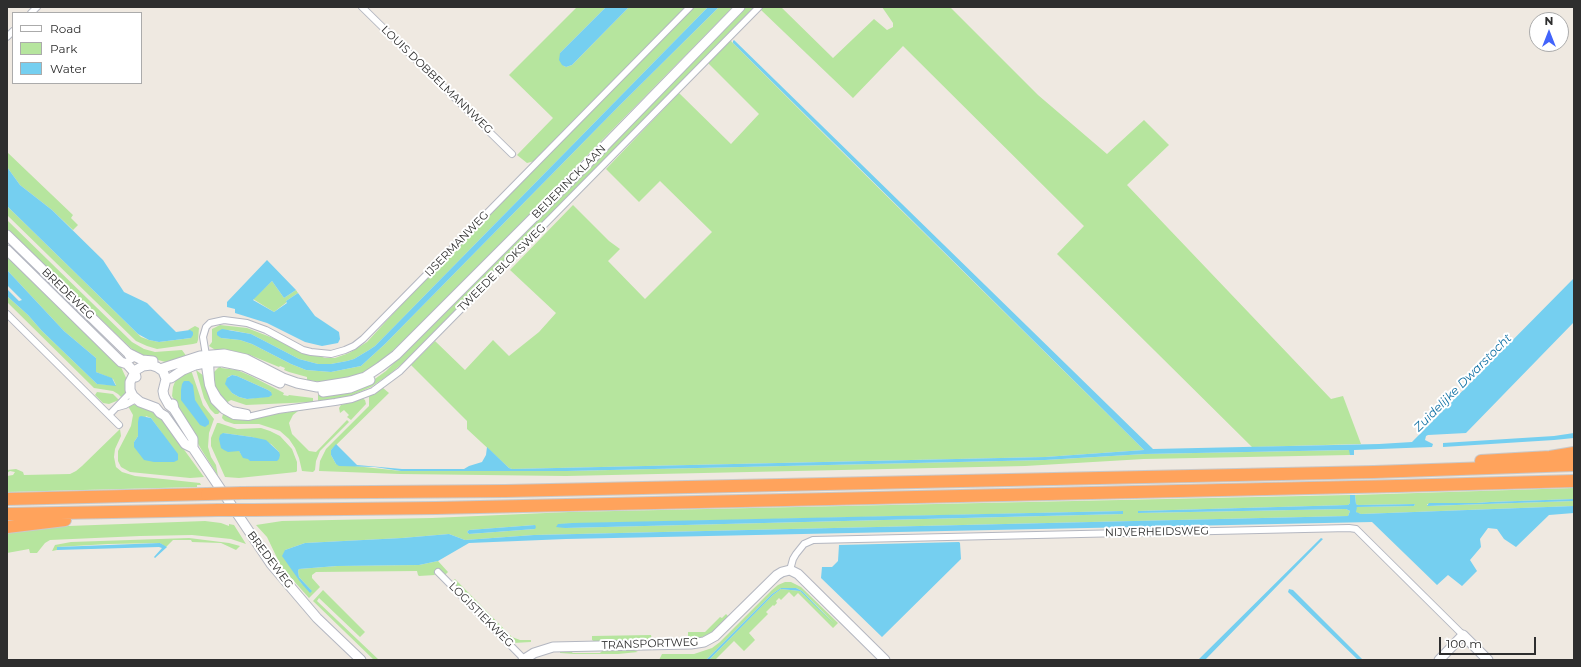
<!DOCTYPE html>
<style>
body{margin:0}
#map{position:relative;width:1581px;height:667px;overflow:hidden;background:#efe9e1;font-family:Montserrat,sans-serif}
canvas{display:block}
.frame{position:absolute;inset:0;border:8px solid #2e2e2e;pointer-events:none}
.legend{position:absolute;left:12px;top:12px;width:130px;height:72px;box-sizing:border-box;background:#fff;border:1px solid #ababab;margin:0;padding:5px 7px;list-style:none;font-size:12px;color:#2e2e2e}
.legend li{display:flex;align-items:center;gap:8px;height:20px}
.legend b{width:20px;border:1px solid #ababab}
.north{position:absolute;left:1529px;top:12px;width:40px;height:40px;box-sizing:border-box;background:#fff;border:1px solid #ababab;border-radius:50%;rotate:0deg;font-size:11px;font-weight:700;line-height:16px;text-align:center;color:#2e2e2e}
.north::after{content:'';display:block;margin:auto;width:14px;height:18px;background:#4264fb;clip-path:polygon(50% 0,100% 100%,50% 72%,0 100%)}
.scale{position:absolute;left:1439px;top:637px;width:97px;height:18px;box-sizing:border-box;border:2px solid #2e2e2e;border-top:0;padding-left:5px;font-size:12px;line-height:14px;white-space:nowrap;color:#2e2e2e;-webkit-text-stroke:3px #fff;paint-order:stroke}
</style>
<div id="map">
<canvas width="1581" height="667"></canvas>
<div class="frame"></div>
<ul class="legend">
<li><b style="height:5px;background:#fff"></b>Road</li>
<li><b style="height:11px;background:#b6e59e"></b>Park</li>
<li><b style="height:11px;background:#75cff0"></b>Water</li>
</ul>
<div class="north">N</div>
<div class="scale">100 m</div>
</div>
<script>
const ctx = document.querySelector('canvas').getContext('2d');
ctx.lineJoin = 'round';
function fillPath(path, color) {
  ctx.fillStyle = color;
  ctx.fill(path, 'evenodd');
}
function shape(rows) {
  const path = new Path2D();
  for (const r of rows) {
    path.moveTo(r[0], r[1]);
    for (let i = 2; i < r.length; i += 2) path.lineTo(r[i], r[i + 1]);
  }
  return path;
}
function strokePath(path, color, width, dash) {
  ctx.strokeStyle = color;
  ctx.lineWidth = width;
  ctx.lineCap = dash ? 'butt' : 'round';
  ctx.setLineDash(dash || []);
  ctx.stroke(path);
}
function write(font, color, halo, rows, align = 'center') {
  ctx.font = font + ' Montserrat,sans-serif';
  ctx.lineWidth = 4;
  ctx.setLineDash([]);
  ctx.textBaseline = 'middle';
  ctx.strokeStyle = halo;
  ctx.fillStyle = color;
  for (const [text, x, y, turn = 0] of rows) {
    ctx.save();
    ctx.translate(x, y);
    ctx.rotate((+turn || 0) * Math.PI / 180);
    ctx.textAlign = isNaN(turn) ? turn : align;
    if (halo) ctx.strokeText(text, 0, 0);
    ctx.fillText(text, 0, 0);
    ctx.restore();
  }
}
fillPath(shape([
 [577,7,606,7,560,53,564,66,566,67,572,65,629,7,686,7,535,161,527,163,517,155,553,118,509,75],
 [693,7,708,7,375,346,369,350,354,359,347,361,331,364,318,364,299,359,251,334,230,330,217,332,221,338,240,340,252,344,291,364,306,370,331,372,361,366,385,344,620,105,719,7,733,7,450,295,378,365,354,378,322,382,307,380,307,377,289,372,284,370,285,368,280,366,279,367,250,355,228,350,223,349,222,351,217,351,209,346,212,342,212,329,220,325,247,328,325,358,335,358,349,353,367,342,414,291],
 [744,7,754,7,410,357,390,374,371,387,348,397,318,401,318,395,336,393,372,381,386,371],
 [763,7,781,7,833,58,874,19,887,30,893,27,893,23,882,7,950,7,1038,95,1107,154,1144,120,1169,145,1127,185,1331,399,1343,396,1361,444,1252,447,1057,254,1084,226,903,46,853,98,761,10],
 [730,40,827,137,1144,450,1045,457,512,469,509,468,467,429,467,421,411,365,435,341,465,370,493,340,509,356,539,332,556,313,510,270,573,205,609,241,620,249,608,261,645,299,712,232,660,181,639,202,606,169,679,93,731,144,759,114,708,63],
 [7,152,73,215,71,218,78,225,73,230,52,210,20,185,7,167],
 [7,206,141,337,149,340,159,342,191,338,191,332,188,330,195,326,199,328,198,340,197,343,193,344,157,349,147,346,136,341,7,215],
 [7,220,132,342,144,349,155,352,182,350,187,357,169,363,137,354,7,229],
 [7,254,121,367,127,380,127,390,123,397,122,398,118,394,113,391,94,388,7,302,7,296,28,315,42,331,97,384,116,385,113,379,96,372,96,358,64,331,7,270],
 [272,281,284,298,296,290,298,293,286,301,287,302,274,312,253,299],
 [221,365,221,368,237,370,251,376,284,393,283,395,288,396,289,395,313,398,313,402,246,405,231,400,226,403,214,386,213,373],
 [232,375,237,376,268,390,271,392,271,396,247,399,239,397,232,393,226,384,228,377],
 [191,370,203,405,214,419,209,433,208,447,211,457,216,465,218,476,201,449,172,396,173,387,176,379],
 [196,370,204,376,213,403,220,412,218,414,215,414,210,409,204,398],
 [383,388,389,393,331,450,331,455,336,464,401,471,567,471,1045,460,1145,454,1247,452,1350,450,1350,455,1144,459,1025,466,566,476,400,474,319,471,320,461,326,449,369,406,369,395],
 [97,392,113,394,119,400,109,404,103,403,95,395],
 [362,398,365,400,366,404,351,420,347,417,349,415,344,410,340,413,339,408,341,405],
 [133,405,138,405,158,414,204,477,190,478,130,472,121,467,118,461,118,451,131,426,133,415,128,406],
 [146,416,151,418,162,433,155,462,134,442,138,436,139,430],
 [314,408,298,411,293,415,289,423,292,434,309,451,316,452,347,420,349,422,320,451,316,461,315,470,313,472,302,471,299,458,295,448,289,439,280,431,259,424,234,424,225,421,222,418,223,414,235,419,244,419],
 [217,423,219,423,237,429,261,428,270,431,280,436,292,449,297,462,297,471,296,472,239,478,225,477,211,446,211,438],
 [223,433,252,437,271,444,279,452,241,454,239,451,236,451],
 [120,429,121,436,115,449,114,457,116,467,122,472,135,476,200,483,201,485,197,485,197,487,7,492,7,476,13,475,15,472,10,471,7,473,7,470,16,469,23,472,24,475,70,474,76,471,82,466],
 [1574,488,1574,499,1490,502,1477,503,1427,504,1428,506,1574,501,1574,506,1361,514,1357,513,1355,510,1357,507,1414,506,1415,504,1358,505,1356,504,1355,495],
 [1350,495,1350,503,1348,505,1138,511,1139,513,1346,509,1350,511,1348,516,534,535,465,540,449,534,402,538,305,543,285,550,301,583,312,591,299,577,298,571,299,569,337,566,419,565,438,561,448,572,445,575,439,569,434,573,435,575,419,576,418,575,417,571,316,572,312,575,312,578,320,587,309,598,284,570,279,562,267,537,256,525,282,521,432,518,569,512],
 [1122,511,1123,514,565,528,558,524],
 [535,525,535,529,469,534,467,532,469,530],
 [205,521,221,523,229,526,229,524,234,525,246,544,231,539,192,535,140,536,50,540,45,543,37,553,30,553,29,549,7,553,7,532,68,526],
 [189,538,229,543,240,546,236,550,221,543,192,542,191,540,173,540,166,547,160,543,108,544,57,547,57,550,52,551,55,545,71,542],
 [455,579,512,637,520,640,531,640,531,642,513,643,452,582],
 [785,582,791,582,801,587,838,623,833,628,798,593,794,597,789,592,781,600,779,598,776,601,777,603,774,606,773,605,766,612,768,614,749,633,755,640,744,651,734,641,715,660,709,660,773,595,781,589,800,591,834,623,802,591,796,588,781,588,772,594,706,660,659,660,662,654,694,654,712,648,720,642,772,590,778,585],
 [323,590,365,632,360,637,319,598,317,601,379,660,374,660,313,601],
 [726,614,729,617,710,634,702,637,683,641,683,637,688,637,688,632,705,632,720,617,722,618],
 [651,635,652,641,595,642,592,640,592,636],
 [604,649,631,649,638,652,618,654,574,654,560,653,560,650,569,650,573,653,600,653]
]), '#b6e59e');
fillPath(shape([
 [606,7,629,7,572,65,566,67,562,65,559,60,560,53],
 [708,7,719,7,620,105,385,344,361,366,331,372,306,370,291,364,252,344,240,340,221,338,217,335,217,332,222,329,251,334,299,359,318,364,331,364,347,361,354,359,369,350,375,346],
 [734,40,1153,449,1379,444,1412,442,1574,278,1574,322,1466,433,1428,435,1426,436,1425,440,1433,444,1432,447,1354,450,1354,455,1350,455,1349,450,1145,454,1045,460,567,471,401,471,375,467,339,466,336,464,331,455,331,450,336,444,357,465,402,469,464,469,469,466,482,462,486,455,487,447,509,468,512,469,1045,457,1144,450,733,43,733,41],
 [7,167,20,185,52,210,103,260,124,292,147,303,176,332,190,330,193,332,193,335,191,338,159,342,149,340,138,334,7,206],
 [267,260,296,290,284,298,272,281,253,300,274,312,287,303,286,301,298,293,315,316,339,332,340,339,338,343,322,346,305,342,267,323,235,313,235,309,227,307,227,302],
 [7,270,64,331,96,358,96,372,112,378,116,386,97,384,42,331,28,315,7,296,7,289,19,301,22,300,7,285],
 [232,375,237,376,268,390,271,392,272,395,269,397,247,399,239,397,232,393,225,384,227,378],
 [184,381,189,381,193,385,195,400,209,421,209,424,205,427,200,425,181,400,181,390,182,384],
 [141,416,151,418,178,454,178,460,174,462,154,462,144,460,134,447,134,442,138,436,138,422,139,417],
 [223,433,252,437,266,440,279,452,280,455,279,459,277,461,250,461,248,459,243,458,239,451,228,452,224,450,221,448,219,439,220,435],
 [1574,433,1574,438,1554,440,1443,447,1443,443,1554,436],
 [1350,495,1355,495,1356,504,1358,505,1415,504,1414,506,1357,507,1356,512,1361,514,1574,506,1574,513,1549,515,1516,547,1504,539,1497,529,1488,528,1480,539,1481,547,1470,560,1477,571,1462,586,1448,575,1437,585,1372,522,566,539,469,543,438,561,419,565,337,566,299,569,298,571,299,577,312,591,310,593,301,583,282,556,285,550,305,543,402,538,449,534,465,540,534,535,1348,516,1350,511,1346,509,1138,513,1138,511,1348,505,1350,503],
 [1574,499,1574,501,1427,506,1429,503,1477,503,1490,502],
 [1123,511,1123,514,565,528,556,527,558,524,572,523],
 [535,525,536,527,535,529,469,534,467,532,469,530],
 [1321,538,1323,539,1205,660,1198,660],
 [959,542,960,543,961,559,882,637,821,578,822,567,832,567,838,561,839,545],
 [160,543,167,547,155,558,154,557,162,548,159,547,57,550,57,547],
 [781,588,796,588,802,591,834,624,800,591,781,589,773,595,709,660,693,660,706,660,772,594],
 [1289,589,1293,590,1363,660,1358,660,1288,592]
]), '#75cff0');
const street = shape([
 [362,7,512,154],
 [31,13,37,7],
 [7,37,13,31],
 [7,314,119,425],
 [204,360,208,385,214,401,223,410,234,416,248,417,278,410,335,402,352,399,373,391,400,371,759,7],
 [118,407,125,405,136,399],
 [247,413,232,410,226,406,218,397,212,387,211,380,210,362,206,355,203,337,206,327,210,323,224,320,247,323,266,330,303,350,311,352,331,354,345,350,354,346,363,339,690,7],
 [109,415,131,392],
 [790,570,793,559,796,554,804,544,813,540,1349,528,1356,529,1463,635],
 [438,572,524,659]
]);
const secondary = shape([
 [7,235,128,353,131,358],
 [7,250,121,362,127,364,135,373,136,377],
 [128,353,142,360,153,361],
 [160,369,200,356,224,354,246,359,283,378,297,383,317,387,348,382,365,377,380,367,396,355,591,160,740,7],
 [171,378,183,370,195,365,210,362,223,362,243,366,280,383],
 [323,392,350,388,370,380],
 [173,404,174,409,193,439,193,448],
 [174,409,169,405,164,396,163,391,166,379,163,371,157,367,151,365,143,366,136,370,130,382,130,390,133,396,140,402,156,408,160,413,165,416,185,444,193,448,271,564,317,618,361,660],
 [523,660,534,653,553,647,691,644,704,642,715,636,777,575,782,572,790,570,798,574,885,660],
 [1439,660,1463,635,1488,660]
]);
const highway = shape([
 [1481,461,1550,457,1574,453],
 [242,493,505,491,1374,472,1574,465],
 [7,499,207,494],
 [254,510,436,508,1397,486,1574,481],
 [7,514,218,510],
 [7,527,65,520]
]);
strokePath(street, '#b4b7c1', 8);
strokePath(secondary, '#b4b7c1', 11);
strokePath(highway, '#c9c9c9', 14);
strokePath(street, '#fff', 6);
strokePath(secondary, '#fff', 9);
strokePath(highway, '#ffa35c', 12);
const highwayBridge = shape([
 [207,494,242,493],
 [218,510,254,510]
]);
strokePath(highwayBridge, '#c9c9c9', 14, []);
strokePath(highwayBridge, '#ffa35c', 12);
write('11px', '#2e2e2e', '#fff', [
 ["LOUIS DOBBELMANNWEG",437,80,44],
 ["BEIJERINCKLAAN",569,182,-45],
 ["IJSERMANWEG",457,244,-46],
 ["TWEEDE BLOKSWEG",502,268,-45],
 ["BREDEWEG",68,294,44],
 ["NIJVERHEIDSWEG",1157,532,-1],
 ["BREDEWEG",270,560,53],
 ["LOGISTIEKWEG",481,615,45],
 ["TRANSPORTWEG",650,644,-2]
]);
write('italic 12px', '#0d6fa3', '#fff', [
 ["Zuidelijke Dwarstocht",1463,383,-45]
]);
</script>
